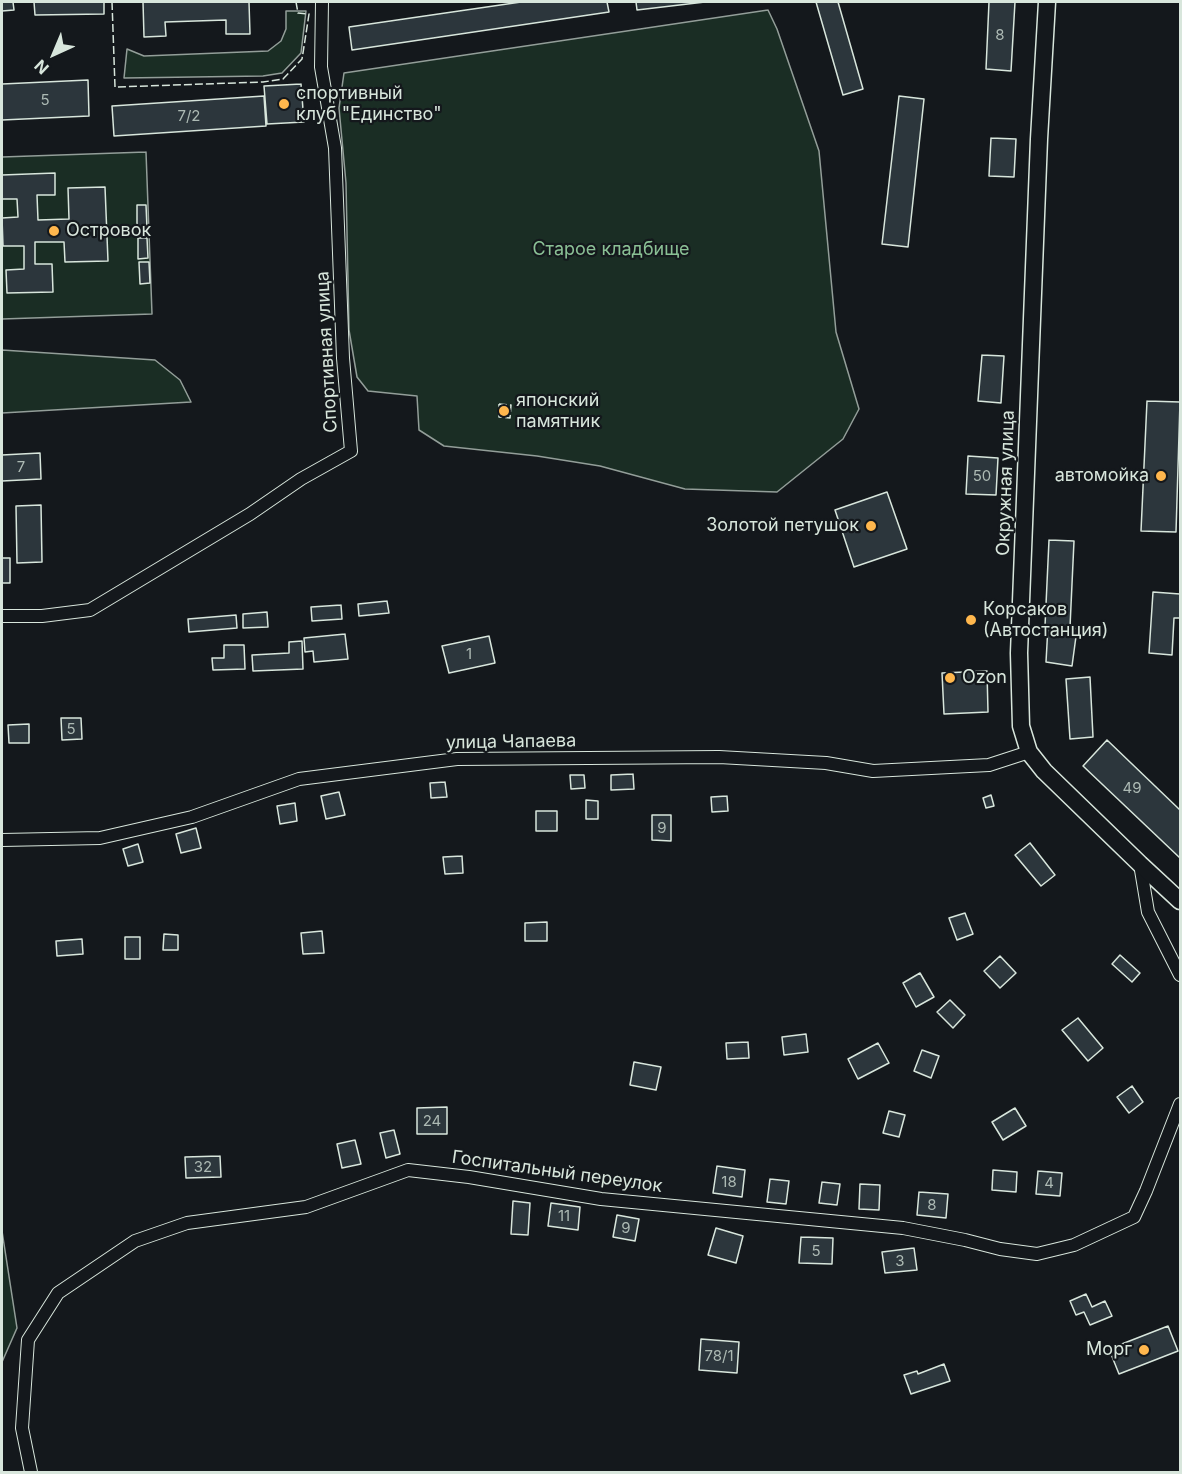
<!DOCTYPE html>
<meta charset="utf-8">
<style>
body{margin:0}
#map{position:relative;width:1182px;height:1474px;overflow:hidden;background:#14181c;font-family:Inter,sans-serif}
canvas{display:block}
.frame{position:absolute;inset:0;border:3px solid #d8e6dc;pointer-events:none}
.north{position:absolute;left:24px;top:24px;width:60px;height:60px;-webkit-text-stroke:4px #14181c;paint-order:stroke;rotate:224deg;font-size:16px;font-weight:700;line-height:24px;text-align:center;color:#d8e6dc}
.north::after{content:'';display:block;margin:auto;width:21px;height:27px;background:#d8e6dc;clip-path:polygon(50% 0,100% 100%,50% 72%,0 100%)}
</style>
<div id="map">
<canvas width="1182" height="1474"></canvas>
<div class="frame"></div>
<div class="north">N</div>
</div>
<script>
const ctx = document.querySelector('canvas').getContext('2d');
ctx.lineJoin = 'round';
function fillPath(path, color) {
  ctx.fillStyle = color;
  ctx.fill(path, 'evenodd');
}
function shape(rows) {
  const path = new Path2D();
  for (const r of rows) {
    path.moveTo(r[0], r[1]);
    for (let i = 2; i < r.length; i += 2) path.lineTo(r[i], r[i + 1]);
  }
  return path;
}
function strokePath(path, color, width, dash) {
  ctx.strokeStyle = color;
  ctx.lineWidth = width;
  ctx.lineCap = dash ? 'butt' : 'round';
  ctx.setLineDash(dash || []);
  ctx.stroke(path);
}
function write(font, color, halo, rows, align = 'center') {
  ctx.font = font + ' Inter,sans-serif';
  ctx.lineWidth = 4.5;
  ctx.setLineDash([]);
  ctx.textBaseline = 'middle';
  ctx.strokeStyle = halo;
  ctx.fillStyle = color;
  for (const [text, x, y, turn = 0] of rows) {
    ctx.save();
    ctx.translate(x, y);
    ctx.rotate((+turn || 0) * Math.PI / 180);
    ctx.textAlign = isNaN(turn) ? turn : align;
    if (halo) ctx.strokeText(text, 0, 0);
    ctx.fillText(text, 0, 0);
    ctx.restore();
  }
}
const green = shape([
 [768,10,777,29,819,151,836,332,859,409,843,439,777,492,685,489,600,466,537,456,444,446,419,430,417,396,368,391,357,377,349,330,346,183,339,108,344,73,768,10],
 [286,11,306,11,301,53,282,73,263,76,124,78,127,49,144,56,268,51,281,41,286,29,286,11],
 [146,152,152,314,2,319,2,157,146,152],
 [2,350,155,360,180,380,191,402,2,413,2,350],
 [2,1231,17,1328,2,1362,2,1231]
]);
fillPath(green, '#1a2d24');
strokePath(green, '#939e99', 1.5);
const building = shape([
 [2,2,13,2,14,10,2,11,2,2],
 [34,2,104,2,104,14,35,15,34,2],
 [143,2,249,2,250,34,226,34,226,20,165,22,166,36,144,37,143,2],
 [521,2,607,2,609,12,352,50,349,27,521,2],
 [636,2,705,2,637,10,636,2],
 [816,2,838,2,863,89,843,95,816,2],
 [989,2,1015,2,1011,71,986,69,989,2],
 [88,80,89,116,2,120,2,84,88,80],
 [301,84,304,122,267,124,264,86,301,84],
 [264,96,266,126,114,136,112,106,264,96],
 [899,96,924,99,908,247,882,244,899,96],
 [991,138,1016,139,1014,177,989,176,991,138],
 [55,173,55,195,37,195,38,220,69,219,68,188,105,187,108,261,65,262,64,242,35,242,35,264,52,264,53,292,7,293,6,270,24,269,24,246,3,246,2,218,18,217,17,199,2,199,2,175,55,173],
 [137,205,146,205,147,228,137,229,137,205],
 [138,238,147,238,148,258,138,259,138,238],
 [139,262,149,262,150,283,140,284,139,262],
 [982,355,1004,356,1001,403,978,401,982,355],
 [1147,401,1180,402,1176,532,1141,531,1147,401],
 [40,453,41,479,2,481,2,455,40,453],
 [968,456,998,458,996,495,966,494,968,456],
 [887,492,907,549,854,567,835,510,887,492],
 [41,505,42,562,17,563,16,506,41,505],
 [1049,540,1074,541,1070,627,1077,629,1072,666,1046,662,1048,626,1045,626,1049,540],
 [2,558,10,558,10,583,2,583,2,558],
 [1153,592,1180,594,1180,618,1174,618,1172,655,1149,653,1153,592],
 [387,601,389,613,359,616,358,604,387,601],
 [341,605,342,619,312,621,311,607,341,605],
 [267,612,268,627,243,628,243,614,267,612],
 [236,615,237,628,189,632,188,619,236,615],
 [345,634,348,659,314,662,313,651,305,652,304,638,345,634],
 [489,636,495,663,449,673,442,646,489,636],
 [302,641,303,669,253,671,252,655,289,653,289,642,302,641],
 [224,645,244,645,245,669,213,670,212,658,224,658,224,645],
 [987,671,988,712,944,714,942,673,987,671],
 [1090,677,1093,737,1070,739,1066,679,1090,677],
 [61,718,81,718,82,739,62,740,61,718],
 [29,724,29,743,9,743,8,725,29,724],
 [1107,740,1180,810,1180,858,1083,766,1107,740],
 [633,774,634,789,611,790,611,775,633,774],
 [570,775,584,775,585,788,571,789,570,775],
 [445,782,447,797,431,798,430,783,445,782],
 [339,792,345,815,326,819,321,796,339,792],
 [991,795,994,806,986,808,983,798,991,795],
 [727,796,728,811,712,812,711,797,727,796],
 [586,800,598,801,598,819,586,819,586,800],
 [295,803,297,821,280,824,277,806,295,803],
 [536,811,557,811,557,831,536,831,536,811],
 [652,815,671,815,671,841,652,840,652,815],
 [196,828,201,848,181,853,176,834,196,828],
 [1030,843,1055,875,1041,886,1015,855,1030,843],
 [138,844,143,862,128,866,123,849,138,844],
 [462,856,463,873,445,874,443,857,462,856],
 [965,913,973,934,957,940,949,918,965,913],
 [547,922,547,941,525,941,525,923,547,922],
 [322,931,324,953,303,954,301,933,322,931],
 [164,934,178,935,178,950,163,950,164,934],
 [125,937,140,937,140,959,125,959,125,937],
 [82,939,83,954,57,956,56,941,82,939],
 [1120,955,1140,973,1132,982,1112,964,1120,955],
 [1000,956,1016,973,1000,988,984,971,1000,956],
 [920,973,934,997,916,1007,903,983,920,973],
 [950,1000,965,1015,953,1028,937,1012,950,1000],
 [1078,1018,1103,1048,1088,1061,1062,1030,1078,1018],
 [806,1034,808,1052,784,1055,782,1037,806,1034],
 [748,1042,749,1058,727,1059,726,1043,748,1042],
 [878,1043,889,1063,858,1079,848,1059,878,1043],
 [922,1050,939,1056,931,1078,914,1071,922,1050],
 [634,1062,661,1067,656,1090,630,1085,634,1062],
 [1132,1086,1143,1102,1129,1113,1117,1097,1132,1086],
 [447,1107,447,1134,417,1134,417,1108,447,1107],
 [1015,1108,1026,1126,1003,1140,992,1122,1015,1108],
 [889,1111,905,1115,899,1137,883,1133,889,1111],
 [394,1130,400,1154,386,1158,380,1133,394,1130],
 [355,1140,361,1164,342,1168,337,1144,355,1140],
 [220,1156,221,1177,186,1178,185,1157,220,1156],
 [717,1166,745,1170,742,1197,713,1193,717,1166],
 [993,1170,1017,1172,1016,1192,992,1190,993,1170],
 [1038,1171,1062,1173,1060,1196,1036,1194,1038,1171],
 [770,1179,789,1181,786,1204,767,1202,770,1179],
 [822,1182,840,1184,837,1205,819,1203,822,1182],
 [860,1184,880,1185,879,1210,859,1209,860,1184],
 [919,1192,948,1194,946,1218,917,1215,919,1192],
 [513,1201,530,1203,528,1235,511,1234,513,1201],
 [551,1203,580,1207,578,1230,548,1226,551,1203],
 [617,1215,639,1219,635,1241,613,1237,617,1215],
 [716,1228,743,1236,736,1263,708,1255,716,1228],
 [801,1237,833,1238,832,1264,799,1263,801,1237],
 [914,1248,917,1270,885,1273,882,1252,914,1248],
 [1086,1294,1092,1307,1105,1301,1112,1316,1090,1325,1084,1312,1076,1315,1070,1301,1086,1294],
 [1168,1326,1178,1351,1119,1374,1109,1349,1168,1326],
 [701,1339,739,1342,737,1373,699,1370,701,1339],
 [944,1364,950,1381,911,1394,904,1375,917,1371,918,1374,944,1364]
]);
fillPath(building, '#2c363c');
strokePath(building, '#d8e6dc', 1.5);
const minor = shape([
 [2,616,42,616,90,610,250,514,301,479,351,451,343,358,335,148,321,67,322,2],
 [2,840,100,838,192,817,299,779,457,759,719,757,826,763,873,771,989,765,1029,752],
 [1140,864,1148,912,1180,975],
 [31,1472,22,1428,28,1340,58,1293,135,1241,187,1223,306,1207,408,1170,469,1177,601,1199,903,1228,965,1240,1000,1249,1037,1254,1074,1245,1134,1217,1146,1191,1180,1104]
]);
const secondary = shape([
 [1047,2,1039,139,1019,653,1021,726,1029,752,1044,771,1140,864,1180,901]
]);
strokePath(minor, '#d8e6dc', 14);
strokePath(secondary, '#d8e6dc', 19);
strokePath(minor, '#14181c', 12);
strokePath(secondary, '#14181c', 16);
strokePath(shape([
 [112,2,115,87,263,82,283,79,302,59,305,40,309,14,298,13,296,2],
 [499,404,511,405,510,418,499,417,499,404]
]), '#d8e6dc', 1.5, [8, 3]);
for (const [x, y, r, color] of [
 [284,104,6,"#ffb74d"],
 [54,231,6,"#ffb74d"],
 [504,411,6,"#ffb74d"],
 [1161,476,6,"#ffb74d"],
 [871,526,6,"#ffb74d"],
 [971,620,6,"#ffb74d"],
 [950,678,6,"#ffb74d"],
 [1144,1350,6,"#ffb74d"]
]) {
  const dot = new Path2D();
  dot.arc(x, y, r, 0, 2 * Math.PI);
  ctx.fillStyle = color;
  ctx.fill(dot);
  strokePath(dot, '#14181c', 2);
}
write('15px', '#adbab4', null, [
 ["8",1000,35],
 ["5",45,100],
 ["7/2",189,116],
 ["7",21,467],
 ["50",982,476],
 ["1",469,654],
 ["5",71,729],
 ["49",1132,788],
 ["9",662,828],
 ["24",432,1121],
 ["32",203,1167],
 ["18",729,1182],
 ["4",1049,1183],
 ["8",932,1205],
 ["11",564,1216],
 ["9",626,1228],
 ["5",816,1251],
 ["3",900,1261],
 ["78/1",719,1356]
]);
write('18px', '#d8e6dc', '#14181c', [
 ["спортивный",296,94],
 ["клуб \"Единство\"",296,115],
 ["Островок",66,231],
 ["японский",516,401],
 ["памятник",516,422],
 ["автомойка",1149,476,"right"],
 ["Золотой петушок",859,526,"right"],
 ["Корсаков",983,610],
 ["(Автостанция)",983,631],
 ["Ozon",962,678],
 ["Морг",1132,1350,"right"]
], 'left');
write('18px', '#8ac095', '#14181c', [
 ["Старое кладбище",611,250]
]);
write('18px', '#d8e6dc', '#14181c', [
 ["Спортивная улица",327,352,-93],
 ["Окружная улица",1006,483,-88],
 ["улица Чапаева",511,742,-1],
 ["Госпитальный переулок",557,1172,8]
]);
</script>
